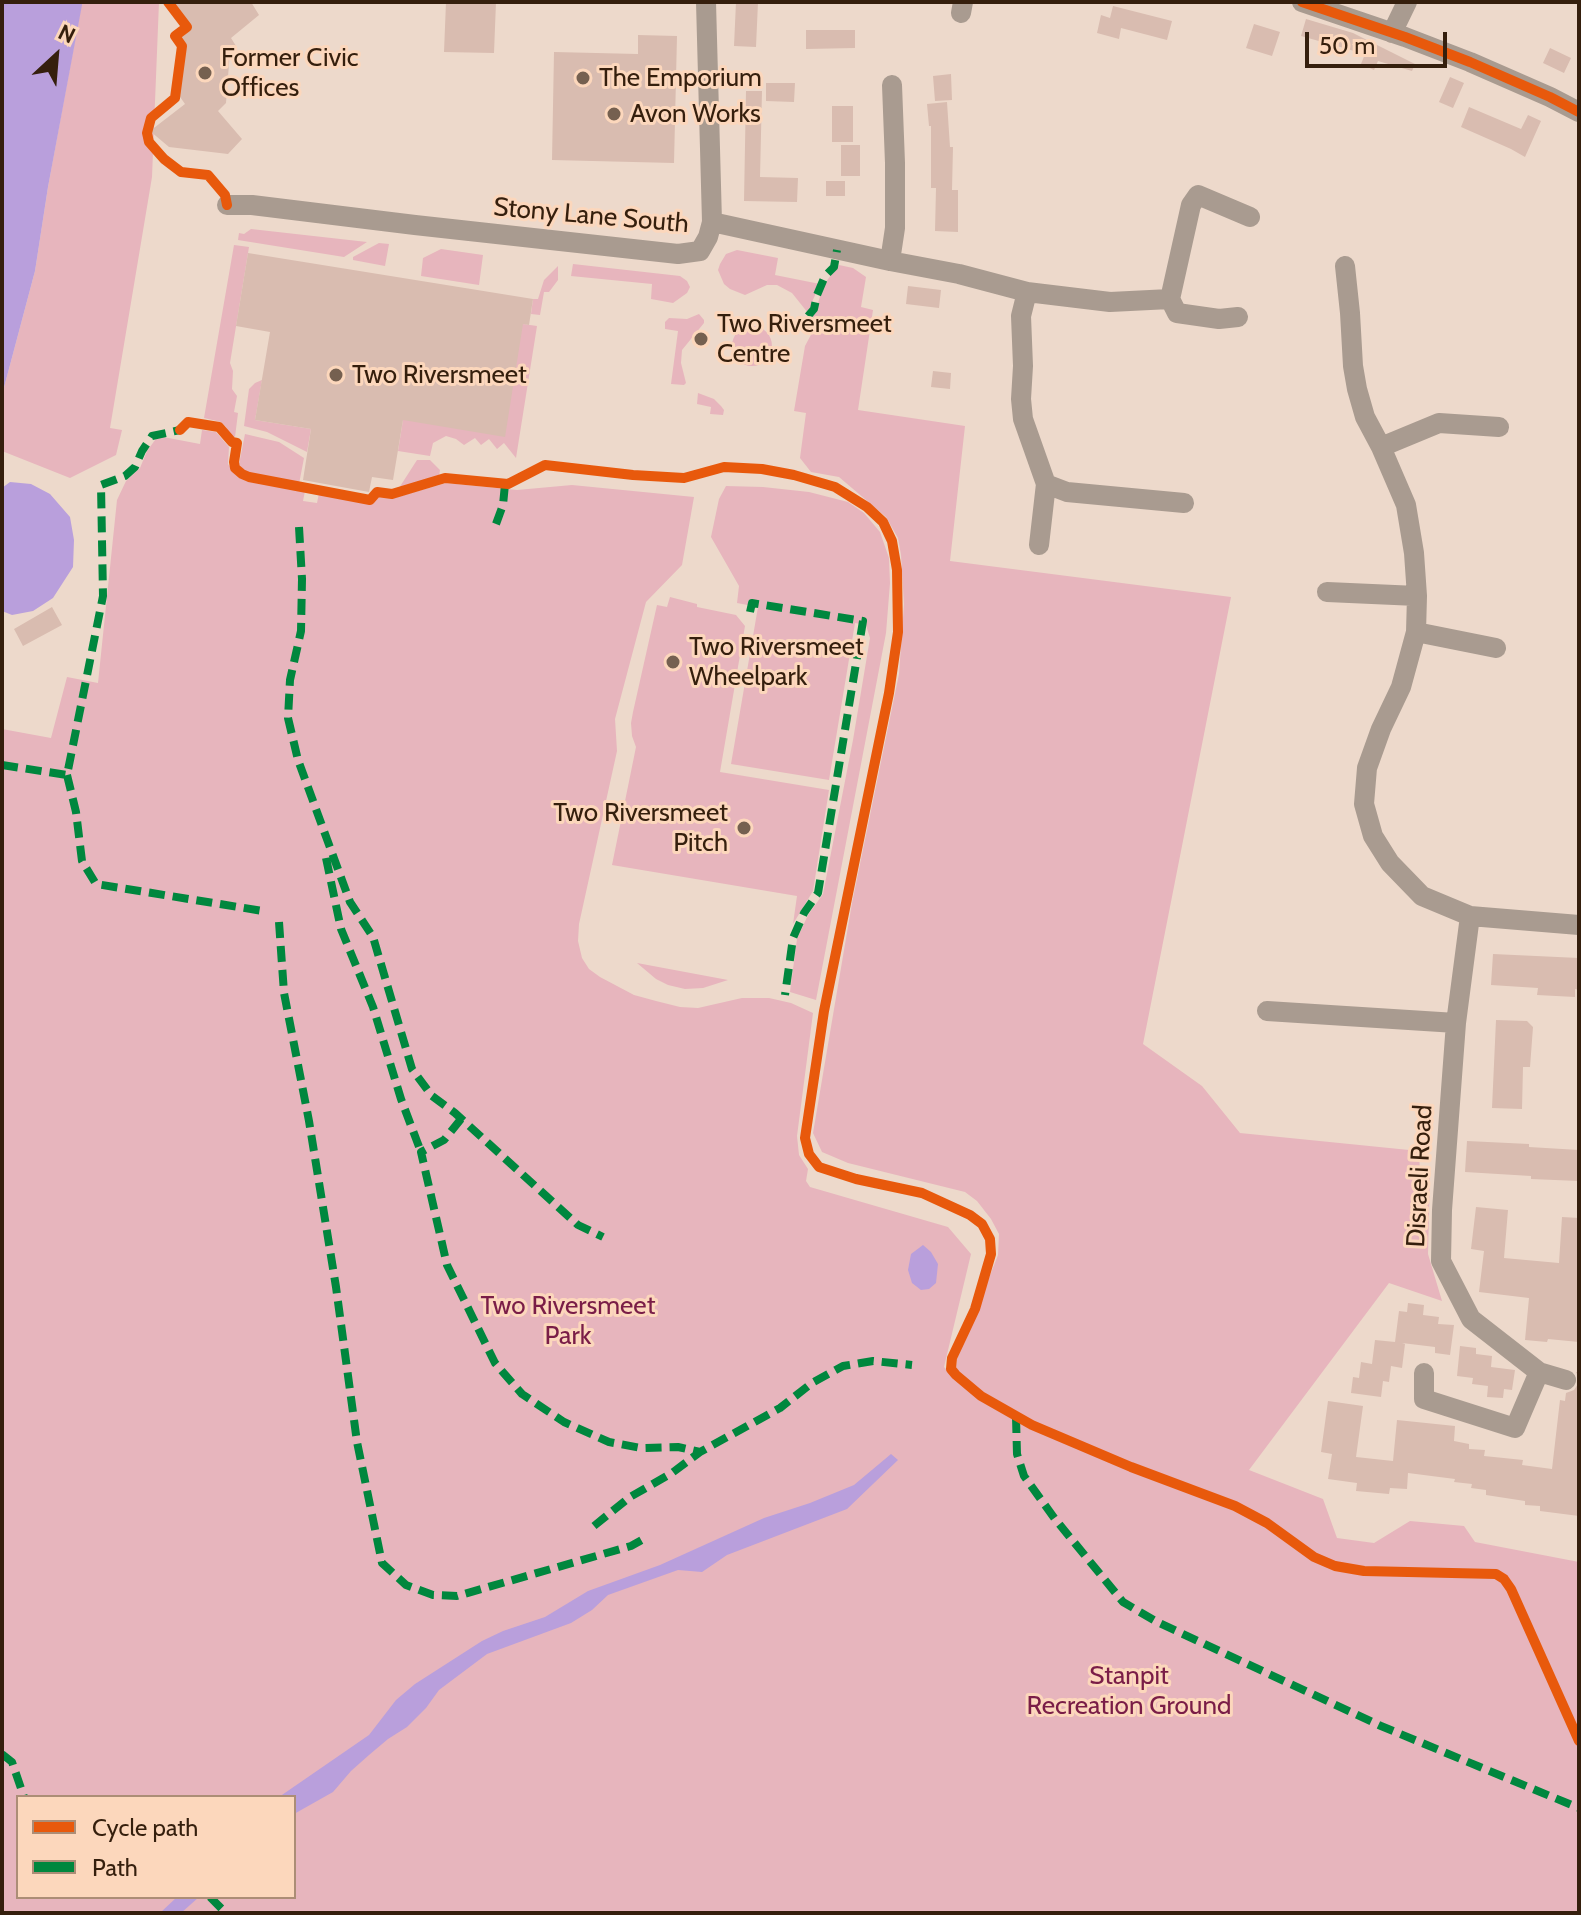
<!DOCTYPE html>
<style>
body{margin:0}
#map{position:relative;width:1581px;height:1915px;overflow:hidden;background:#edd9cb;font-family:Cabin,sans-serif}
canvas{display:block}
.frame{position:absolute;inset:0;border:4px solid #351f0d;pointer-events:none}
.legend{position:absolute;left:16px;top:1795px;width:280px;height:104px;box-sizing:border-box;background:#fcd7bc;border:2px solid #ac8d76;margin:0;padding:10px 14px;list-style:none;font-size:24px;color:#351f0d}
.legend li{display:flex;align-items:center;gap:16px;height:40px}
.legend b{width:40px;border:2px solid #ac8d76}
.north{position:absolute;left:16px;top:16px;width:80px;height:80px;-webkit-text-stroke:6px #fcd7bc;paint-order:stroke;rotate:26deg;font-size:22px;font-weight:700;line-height:32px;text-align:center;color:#351f0d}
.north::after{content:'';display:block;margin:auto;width:28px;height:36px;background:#351f0d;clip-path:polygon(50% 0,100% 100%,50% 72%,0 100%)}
.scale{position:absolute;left:1305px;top:32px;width:142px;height:36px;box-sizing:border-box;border:4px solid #351f0d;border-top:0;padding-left:10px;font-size:24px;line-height:28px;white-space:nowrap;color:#351f0d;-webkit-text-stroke:6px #fcd7bc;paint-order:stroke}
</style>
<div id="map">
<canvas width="1581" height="1915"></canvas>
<div class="frame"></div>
<ul class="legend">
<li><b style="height:10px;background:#e8590c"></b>Cycle path</li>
<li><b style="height:10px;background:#00873e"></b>Path</li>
</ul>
<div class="north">N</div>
<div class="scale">50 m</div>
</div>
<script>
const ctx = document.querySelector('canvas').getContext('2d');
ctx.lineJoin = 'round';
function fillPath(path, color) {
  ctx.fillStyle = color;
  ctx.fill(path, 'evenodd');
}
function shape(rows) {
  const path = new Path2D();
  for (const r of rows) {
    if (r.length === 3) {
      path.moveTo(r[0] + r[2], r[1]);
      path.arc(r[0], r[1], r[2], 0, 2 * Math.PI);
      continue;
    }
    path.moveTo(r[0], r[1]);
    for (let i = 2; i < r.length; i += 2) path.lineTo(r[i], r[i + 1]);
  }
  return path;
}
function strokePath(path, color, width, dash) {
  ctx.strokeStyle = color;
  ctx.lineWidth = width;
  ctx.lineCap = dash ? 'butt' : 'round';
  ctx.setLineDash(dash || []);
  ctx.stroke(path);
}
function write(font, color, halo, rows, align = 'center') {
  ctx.font = font + ' Cabin,sans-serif';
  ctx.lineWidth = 6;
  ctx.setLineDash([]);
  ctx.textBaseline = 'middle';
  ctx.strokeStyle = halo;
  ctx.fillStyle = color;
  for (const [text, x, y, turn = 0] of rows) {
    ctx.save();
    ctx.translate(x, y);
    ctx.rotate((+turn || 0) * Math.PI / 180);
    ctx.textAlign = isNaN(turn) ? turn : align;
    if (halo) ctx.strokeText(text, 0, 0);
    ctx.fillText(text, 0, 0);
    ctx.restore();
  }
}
fillPath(shape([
 [82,2,159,2,152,177,110,428,122,430,116,455,70,478,2,451,2,395,35,271,48,187],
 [251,229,367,242,344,257,238,240,239,233,244,234],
 [379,243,389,244,385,266,353,260,353,257],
 [234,245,249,247,230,363,233,371,232,389,237,396,234,412,238,413,235,437,229,435,226,427,221,422,204,418],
 [441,249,483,255,479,285,421,276,423,258],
 [737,250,778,258,775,275,820,284,812,302,812,309,808,313,792,293,777,285,767,285,745,295,730,289,724,284,718,270,720,264,726,254],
 [573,264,680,276,687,281,690,287,687,293,673,303,651,299,652,284,571,276],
 [839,265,853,268,866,277,861,307,873,310,858,410,965,426,950,561,1231,597,1143,1044,1202,1086,1240,1133,1419,1151,1420,1175,1430,1176,1428,1254,1442,1301,1389,1283,1249,1470,1323,1499,1337,1538,1374,1543,1410,1521,1464,1526,1475,1542,1579,1562,1579,1913,2,1913,2,729,51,738,67,677,98,683,117,500,126,481,140,468,147,451,158,436,200,444,202,430,216,432,229,447,228,464,236,475,246,481,305,491,303,501,317,503,319,493,370,502,379,497,394,498,446,483,517,490,572,485,694,497,682,565,646,602,615,719,617,751,579,924,578,941,582,958,589,969,600,977,634,995,656,1001,680,1007,698,1008,742,998,769,998,791,1003,813,1013,797,1136,799,1155,808,1169,806,1181,810,1187,948,1227,971,1254,944,1367,955,1378,957,1359,998,1255,999,1234,991,1219,977,1201,965,1192,848,1163,822,1152,813,1133,852,903,899,674,904,604,901,555,898,538,886,517,839,477,811,472,800,458,806,413,794,411,805,346,813,331,815,324,812,317,816,310,823,286,831,275,837,269],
 [18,1797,294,1797,294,1897,18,1897],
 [558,266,558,280,549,292,544,292,540,315,531,314,533,299,538,299,544,280],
 [699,314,704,320,704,323,682,350,681,363,686,383,684,385,671,384,678,331,665,329,665,322,669,318,687,319],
 [523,324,537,326,516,458,504,443,497,449,489,439,481,445,475,438,464,445,456,439,446,436,433,443,430,456,398,451,403,420],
 [752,346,20],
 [262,380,255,420,311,429,307,452,267,432,244,426,249,389,255,383],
 [698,393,714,399,721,406,724,410,723,415,710,414,711,407,697,404],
 [245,434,279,442,304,458,299,484,254,476,243,470,239,464],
 [417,460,430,460,440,470,439,476,399,488],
 [726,486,763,487,809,492,848,502,864,513,880,532,889,558,890,583,886,633,816,1000,790,992,797,939,808,915,823,894,853,740,870,638,866,625,855,623,829,780,731,764,758,607,737,603,739,586,711,537,719,499],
 [670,597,697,604,697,607,736,615,745,626,720,772,829,790,813,891,793,924,797,896,612,865,636,747,632,736,631,723,633,712,657,605,667,607],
 [637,963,728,980,703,988,685,989,668,985,656,979]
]), '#e7b5bd');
fillPath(shape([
 [2,2,82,2,82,5,48,187,35,271,2,395],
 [10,482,31,484,50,494,70,517,74,540,73,567,53,598,33,611,12,615,2,611,2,488],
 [923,1245,931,1252,938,1264,936,1283,929,1289,921,1290,912,1283,908,1270,911,1254],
 [891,1454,898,1460,847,1509,727,1555,702,1572,678,1570,608,1595,592,1610,571,1623,487,1654,439,1690,426,1708,407,1727,388,1739,369,1755,351,1771,333,1792,294,1814,294,1797,279,1797,369,1735,396,1700,415,1684,482,1641,503,1631,545,1617,588,1591,660,1565,764,1518,810,1503,854,1485],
 [177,1897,199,1897,181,1913,160,1913]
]), '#b99fdc');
fillPath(shape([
 [171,2,251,2,259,15,231,38,236,46,230,51,226,103,218,111,242,139,228,154,169,147,150,131,185,104,178,94,185,43,180,37,191,29],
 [446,2,496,2,494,53,444,52],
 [736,2,758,2,756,47,734,46],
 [1113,6,1172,21,1167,40,1121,28,1119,39,1097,33,1101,15,1110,18],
 [1306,19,1353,33,1415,64,1412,71,1378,61,1374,70,1361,64,1365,54,1301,36],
 [1254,24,1280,32,1272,56,1246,48],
 [806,30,855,30,855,48,806,49],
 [638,35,677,36,674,163,552,160,554,52,638,54],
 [1550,48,1571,58,1564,73,1543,63],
 [951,74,952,100,935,101,933,76],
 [1450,77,1464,83,1453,108,1439,102],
 [766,83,795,83,794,102,766,101],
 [746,91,762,91,760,177,798,178,797,202,744,201],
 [947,102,950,147,953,147,952,190,958,190,958,232,935,231,936,188,931,188,931,126,929,126,927,104],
 [832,106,853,106,853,142,832,142],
 [1469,107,1521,129,1528,115,1541,121,1525,157,1511,149,1461,127],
 [841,145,860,145,860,176,841,176],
 [826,181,845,181,845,196,826,196],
 [248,253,533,299,529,325,523,324,505,437,403,420,393,480,372,477,369,492,303,480,311,429,255,420,270,332,236,326],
 [908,286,941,290,939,308,906,304],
 [933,371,951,373,950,389,931,387],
 [52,607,62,625,23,646,14,629],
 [1493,954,1579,958,1579,990,1575,989,1575,997,1537,995,1538,988,1491,985],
 [1496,1020,1527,1021,1533,1027,1530,1067,1523,1067,1522,1109,1492,1108],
 [1467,1141,1529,1144,1529,1147,1579,1150,1579,1181,1531,1179,1531,1176,1465,1172],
 [1476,1207,1508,1210,1504,1258,1559,1263,1562,1217,1579,1218,1579,1342,1548,1339,1547,1342,1525,1340,1529,1298,1479,1292,1484,1251,1471,1249],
 [1408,1303,1424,1305,1423,1315,1439,1317,1438,1324,1454,1325,1450,1355,1435,1353,1435,1347,1402,1343,1405,1344,1402,1368,1391,1366,1389,1382,1383,1381,1381,1397,1351,1393,1353,1377,1359,1378,1361,1362,1372,1364,1375,1340,1395,1342,1399,1311,1407,1312],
 [1460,1346,1476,1348,1476,1354,1492,1356,1491,1367,1515,1370,1512,1390,1504,1389,1503,1398,1487,1397,1488,1386,1472,1384,1473,1378,1457,1376],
 [1576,1372,1579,1372,1579,1516,1540,1511,1540,1506,1525,1505,1525,1501,1486,1495,1486,1490,1471,1488,1472,1484,1454,1482,1455,1479,1408,1473,1407,1489,1390,1488,1389,1494,1356,1491,1357,1483,1328,1479,1332,1454,1321,1452,1328,1401,1363,1406,1356,1457,1393,1461,1397,1420,1455,1426,1454,1441,1469,1444,1469,1449,1485,1450,1484,1456,1523,1460,1522,1465,1552,1469,1560,1400,1565,1401,1566,1393,1574,1390,1578,1384,1579,1378]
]), '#d9bcb0');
strokePath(shape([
 [1302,2,1405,37,1470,62,1550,97,1579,112],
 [961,13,963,2],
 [1392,33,1407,2],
 [227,205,252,205,415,225,678,254,700,251,708,237,712,222,706,2],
 [712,222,890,261,959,274,1027,292,1110,302,1170,299,1177,313,1219,319,1238,317],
 [890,261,895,228,895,163,892,85],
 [1345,266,1350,313,1353,366,1357,389,1365,417,1381,447,1406,505,1414,553,1417,596,1416,632,1401,687,1381,729,1367,768,1364,804,1373,836,1390,863,1422,896,1470,916,1579,925],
 [1027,292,1021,316,1023,366,1021,399,1023,419,1046,484,1067,492,1184,503],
 [1170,299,1191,205,1198,195,1250,217],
 [1381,447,1439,423,1499,427],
 [1039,545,1046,484],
 [1327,592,1417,596],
 [1416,632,1496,648],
 [1470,916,1456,1023,1442,1210,1441,1261,1471,1319,1539,1372,1566,1380],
 [1267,1011,1456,1023],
 [1424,1373,1424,1399,1515,1428,1539,1372]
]), '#a99b90', 20);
strokePath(shape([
 [808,316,814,309,817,295,825,276,834,267,837,250],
 [496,524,503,505,505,484],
 [299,527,302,579,301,631,290,680,288,718,298,760,350,902,373,937,412,1069,432,1096,455,1113,578,1225,603,1237],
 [750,612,752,603,863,621,818,893,804,913,793,938,785,995],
 [2,765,67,775,103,596,101,485,125,476,135,467,142,451,152,436,180,430,184,426],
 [67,775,76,812,82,861,96,884,263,911],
 [326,858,341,929,373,1007,401,1099,421,1152],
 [279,922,284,993,309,1121,336,1287,357,1442,382,1563,406,1585,433,1595,457,1596,631,1546,647,1537],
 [461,1119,444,1140,421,1152,447,1265,495,1363,522,1394,564,1422,609,1442,641,1448,678,1447,700,1452],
 [1016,1417,1017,1454,1024,1476,1055,1519,1123,1602,1157,1622,1381,1726,1579,1808],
 [594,1526,630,1497,672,1473,700,1452,780,1408,812,1383,843,1366,873,1361,912,1365],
 [2,1754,12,1762,24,1797],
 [210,1897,226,1913]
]), '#00873e', 8, [16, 8]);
strokePath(shape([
 [168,2,187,27,175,36,182,46,175,98,151,118,147,133,149,142,164,159,181,172,208,175,225,195,227,205],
 [1302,2,1405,37,1470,62,1550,97,1579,112],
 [180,430,188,422,219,427,232,442,237,443,234,462,235,468,242,474,249,477,370,500,377,492,392,494,445,478,508,484,545,465,633,475,684,478,724,467,762,469,794,475,835,487,867,507,883,522,892,541,897,570,898,632,889,693,824,1011,805,1138,809,1154,819,1167,856,1179,922,1193,970,1215,982,1224,990,1239,991,1254,975,1309,952,1358,951,1369,956,1375,981,1396,1032,1425,1131,1467,1235,1506,1267,1523,1314,1557,1335,1566,1364,1571,1496,1574,1504,1579,1511,1589,1579,1741]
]), '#e8590c', 10);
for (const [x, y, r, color] of [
 [205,73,8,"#756050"],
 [583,78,8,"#756050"],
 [614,114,8,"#756050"],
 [701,339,8,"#756050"],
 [336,375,8,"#756050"],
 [673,662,8,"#756050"],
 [744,828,8,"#756050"]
]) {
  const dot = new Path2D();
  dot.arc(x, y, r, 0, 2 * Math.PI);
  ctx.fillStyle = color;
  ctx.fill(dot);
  strokePath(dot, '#fcd7bc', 3);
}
write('26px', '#351f0d', '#fcd7bc', [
 ["Former Civic",221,58],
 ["Offices",221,88],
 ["The Emporium",599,78],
 ["Avon Works",630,114],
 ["Two Riversmeet",717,324],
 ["Centre",717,354],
 ["Two Riversmeet",352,375],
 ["Two Riversmeet",689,647],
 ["Wheelpark",689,677],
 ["Two Riversmeet",728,813,"right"],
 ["Pitch",728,843,"right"]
], 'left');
write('26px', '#351f0d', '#fcd7bc', [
 ["Stony Lane South",591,216,5],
 ["Disraeli Road",1420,1176,-87]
]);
write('26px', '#7a1d47', '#fcd7bc', [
 ["Two Riversmeet",568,1306],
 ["Park",568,1336],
 ["Stanpit",1129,1676],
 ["Recreation Ground",1129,1706]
]);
</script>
